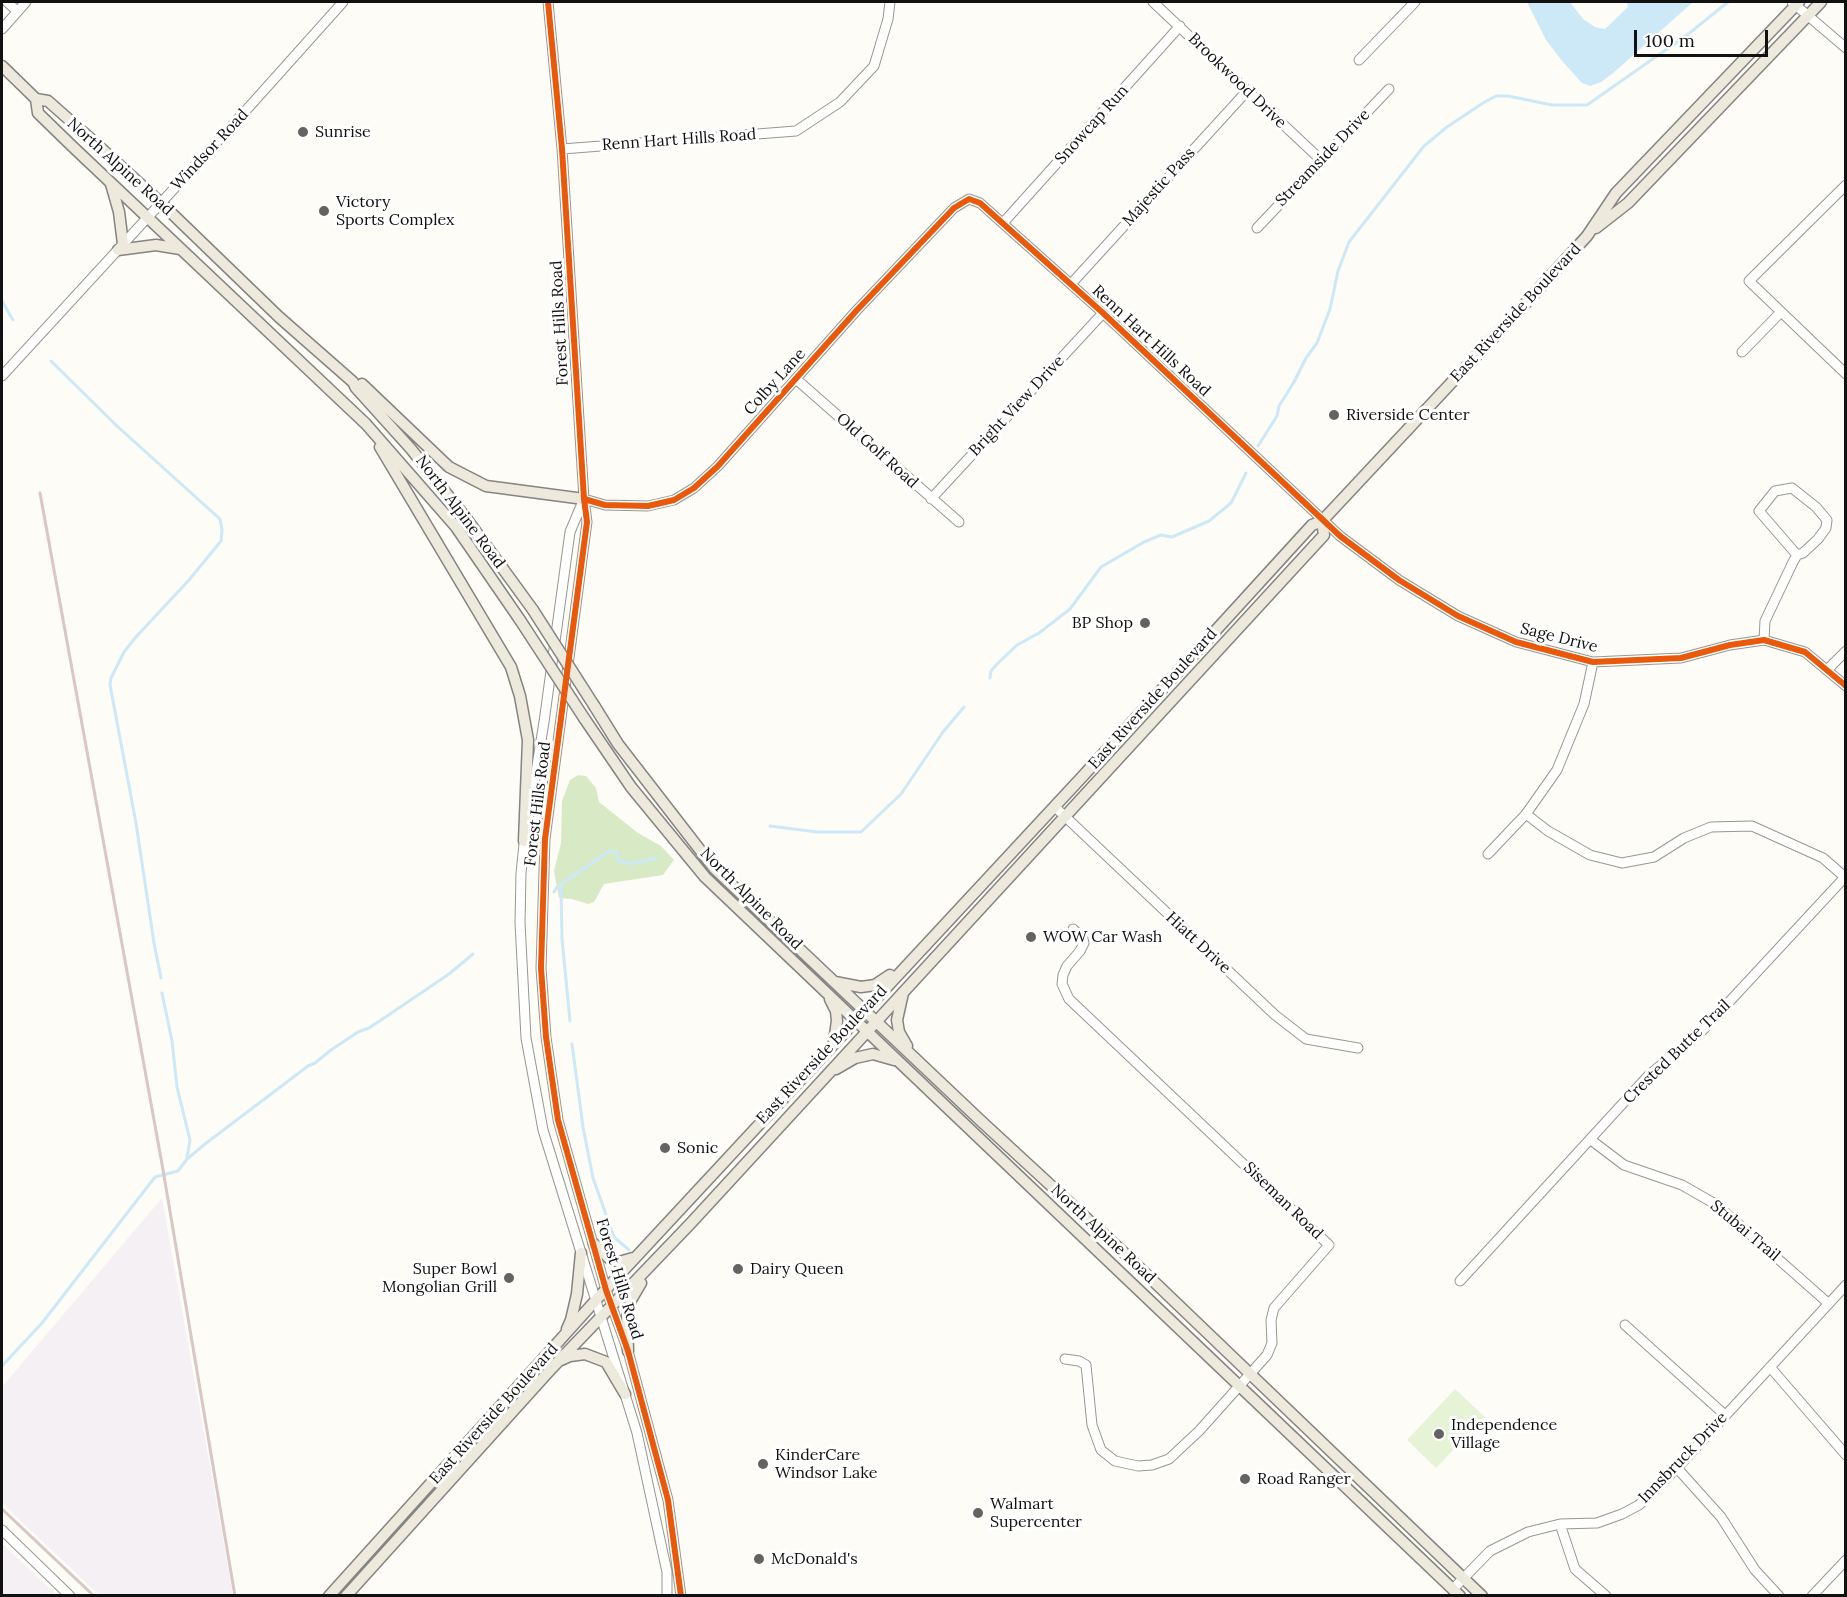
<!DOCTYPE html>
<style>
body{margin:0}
#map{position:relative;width:1847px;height:1597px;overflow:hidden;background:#fdfcf7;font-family:Lora,serif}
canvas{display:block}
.frame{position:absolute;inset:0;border:3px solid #111;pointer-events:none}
.scale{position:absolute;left:1634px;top:30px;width:134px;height:27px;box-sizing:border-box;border:3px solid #111;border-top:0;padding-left:8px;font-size:18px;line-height:21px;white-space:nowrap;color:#111;-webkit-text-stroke:4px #fff;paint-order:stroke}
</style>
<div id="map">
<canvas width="1847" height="1597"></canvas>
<div class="frame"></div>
<div class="scale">100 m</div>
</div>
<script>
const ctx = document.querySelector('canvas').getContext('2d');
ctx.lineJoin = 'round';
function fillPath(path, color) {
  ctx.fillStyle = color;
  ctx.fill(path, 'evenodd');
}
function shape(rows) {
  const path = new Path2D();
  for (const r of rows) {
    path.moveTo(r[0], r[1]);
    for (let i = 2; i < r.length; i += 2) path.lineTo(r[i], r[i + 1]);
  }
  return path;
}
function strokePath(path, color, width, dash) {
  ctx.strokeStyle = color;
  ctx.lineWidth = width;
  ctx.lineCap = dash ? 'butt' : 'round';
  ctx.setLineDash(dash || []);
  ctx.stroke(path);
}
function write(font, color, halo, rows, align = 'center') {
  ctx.font = font + ' Lora,serif';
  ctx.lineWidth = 6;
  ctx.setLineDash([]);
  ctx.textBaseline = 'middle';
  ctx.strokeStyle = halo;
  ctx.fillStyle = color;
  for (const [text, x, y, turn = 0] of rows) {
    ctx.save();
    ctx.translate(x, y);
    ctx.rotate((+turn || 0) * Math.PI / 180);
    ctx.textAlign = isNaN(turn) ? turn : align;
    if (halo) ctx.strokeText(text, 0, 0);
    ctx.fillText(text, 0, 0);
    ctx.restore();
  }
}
fillPath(shape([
 [162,1198,233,1595,99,1595,2,1503,2,1387],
 [2,1543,14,1555,57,1595,2,1595]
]), '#f5f0f3');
fillPath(shape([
 [1455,1389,1485,1417,1436,1468,1407,1440]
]), '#e7f3d7');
fillPath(shape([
 [578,775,586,776,596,788,599,802,638,833,661,846,674,860,663,875,604,884,594,902,588,904,572,899,559,898,554,871,561,843,562,801,570,780]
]), '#d8eac5');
fillPath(shape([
 [1527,2,1570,2,1583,19,1595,27,1605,29,1628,7,1627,2,1693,2,1612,74,1601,82,1590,86,1582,83,1563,62,1546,40]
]), '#cde8f7');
strokePath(shape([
 [2,301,13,320],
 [51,361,117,426,220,519,222,530,221,541,189,580,135,638,124,652,111,678,110,685,136,823,154,943,161,978],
 [1258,446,1277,416,1279,406,1294,382,1306,358,1317,343,1330,309,1338,271,1349,242,1424,146,1447,127,1483,103,1496,96,1508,96,1552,105,1587,105,1687,35,1728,2],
 [990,678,991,671,996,665,1017,645,1039,633,1070,609,1101,567,1144,542,1161,535,1172,537,1209,521,1231,503,1246,473],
 [770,826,817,832,861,832,901,794,943,732,964,707],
 [561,886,562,939,570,1021],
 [554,892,557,887,609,851,616,852,619,861,631,864,656,858],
 [162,993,172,1041,177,1087,190,1140,187,1157],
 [572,1044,583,1127,593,1178,614,1237,629,1250],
 [2,1366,42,1323,155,1177,178,1171,187,1159,205,1144,308,1066,315,1063,331,1050,358,1032,369,1028,390,1014,449,974,473,954]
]), '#cde8f7', 3);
const minor = shape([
 [7,2,17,11],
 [548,2,562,149,584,499,587,522,545,839,541,968,546,1037,558,1120,606,1290,628,1351,668,1500,681,1596],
 [1153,2,1321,160],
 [1792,2,1846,48],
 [2,29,26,2],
 [1359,60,1415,2],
 [562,149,796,131,840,102,874,66,888,19,890,2],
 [1846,185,1749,281,1846,374],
 [1003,223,1180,26],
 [1257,228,1389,89],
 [1071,284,1247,91],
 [1742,352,1781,312],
 [2,376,249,107,343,2],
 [796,379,959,522],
 [584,499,605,505,648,506,674,500,694,488,718,466,857,310,954,208,969,199,980,203,1103,313,1340,536,1399,580,1458,616,1516,642,1593,662,1681,658,1730,645,1764,640,1805,652,1846,686],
 [931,499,1103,313],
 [1764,640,1765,621,1793,562,1797,555,1803,553,1818,539,1826,528,1827,520,1816,507,1792,488,1775,491,1759,511,1797,555],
 [1828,669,1846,651],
 [1055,807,1275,1015,1306,1039,1358,1048],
 [1526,814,1548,831,1590,855,1622,863,1654,857,1684,838,1711,827,1752,826,1823,858,1846,878],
 [529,815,544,722,570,532,583,501],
 [525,834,521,873,520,923,526,1038,543,1130,637,1433,667,1572,667,1596],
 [1488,854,1526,814,1557,770,1584,704,1593,662],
 [1591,1140,1624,1165,1682,1185,1717,1205,1828,1303],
 [1460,1281,1648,1076,1704,1029,1845,877],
 [1625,1325,1725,1415],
 [1065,1359,1079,1361,1086,1365,1092,1425,1101,1450,1115,1461,1138,1466,1152,1465,1169,1459,1199,1431,1267,1355,1272,1343,1271,1320,1274,1308,1329,1245,1069,999,1062,984,1063,975,1067,966,1080,951,1084,943,1083,939,1073,929],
 [1770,1367,1846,1455],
 [1677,1468,1721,1517,1755,1570,1779,1596],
 [1560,1524,1575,1569,1606,1596],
 [2,1530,70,1596],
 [1453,1589,1490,1551,1528,1532,1560,1524,1597,1523,1622,1514,1639,1505,1677,1468,1846,1285],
 [1812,1596,1846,1560]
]);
const major = shape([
 [2,66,36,99,48,101,91,139,161,203,279,317,353,382,356,388,411,449,466,518,533,610],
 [36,99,38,113,73,147,366,424,456,527,520,620],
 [111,184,119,212,123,244],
 [1596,228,1628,203,1821,2],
 [118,250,156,245,180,249],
 [362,384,449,467,486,486,584,499],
 [380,447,511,667,520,696,528,740,524,841],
 [595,707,618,744,714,868,981,1121,1123,1252,1482,1596],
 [584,718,631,787,705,877,1460,1596],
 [835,982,861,987,875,985,890,975],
 [903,993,897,1020,899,1032,907,1046],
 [830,999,836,1011,837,1021,834,1042],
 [836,1069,855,1058,873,1054,894,1060],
 [594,1244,610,1259,619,1262,633,1258],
 [567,1329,571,1320,577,1294,581,1253],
 [628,1351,627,1317,631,1300,641,1283],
 [561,1360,570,1356,585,1354,606,1362,625,1394],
 [329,1596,596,1300,1082,777,1312,525,1322,521,1525,304,1587,236,1616,193,1799,2],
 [346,1596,552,1368,691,1223,1324,535,1322,521]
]);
strokePath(minor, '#979795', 11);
strokePath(major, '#858482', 13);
strokePath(minor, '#fffffe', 9);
strokePath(major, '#ede9dc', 10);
strokePath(shape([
 [40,493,162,1164,235,1596],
 [2,1509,94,1596]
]), '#d9c6c7', 3);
const majorBridge = shape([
 [533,610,595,707],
 [520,620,584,718]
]);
strokePath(majorBridge, '#858482', 13, []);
strokePath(majorBridge, '#ede9dc', 10);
strokePath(shape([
 [548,2,562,149,584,499,587,522,545,839,541,968,546,1037,558,1120,606,1290,628,1351,668,1500,681,1596],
 [584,499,605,505,648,506,674,500,694,488,718,466,857,310,954,208,969,199,980,203,1103,313,1340,536,1399,580,1458,616,1516,642,1593,662,1681,658,1730,645,1764,640,1805,652,1846,686]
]), '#e8590c', 6);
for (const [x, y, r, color] of [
 [303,132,6,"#646362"],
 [324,211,6,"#646362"],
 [1334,415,6,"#646362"],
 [1145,623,6,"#646362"],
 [1031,937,6,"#646362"],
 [665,1148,6,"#646362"],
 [738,1269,6,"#646362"],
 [509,1278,6,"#646362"],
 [1439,1434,6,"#646362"],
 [763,1464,6,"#646362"],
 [1245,1479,6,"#646362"],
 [978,1513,6,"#646362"],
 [759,1559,6,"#646362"]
]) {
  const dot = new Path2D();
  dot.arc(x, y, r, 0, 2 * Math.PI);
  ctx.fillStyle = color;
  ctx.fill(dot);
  strokePath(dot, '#fff', 2);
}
write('16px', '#111', '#fff', [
 ["Brookwood Drive",1237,81,44],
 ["Snowcap Run",1092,125,-48],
 ["Renn Hart Hills Road",679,140,-4],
 ["Windsor Road",210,150,-47],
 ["Streamside Drive",1323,158,-46],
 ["North Alpine Road",120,167,42],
 ["Majestic Pass",1159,187,-48],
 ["East Riverside Boulevard",1516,313,-47],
 ["Forest Hills Road",560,323,-93],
 ["Renn Hart Hills Road",1151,341,43],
 ["Colby Lane",775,382,-48],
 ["Bright View Drive",1017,406,-47],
 ["Old Golf Road",877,451,42],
 ["North Alpine Road",460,512,53],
 ["Sage Drive",1559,638,14],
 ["East Riverside Boulevard",1153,699,-48],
 ["Forest Hills Road",538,804,-83],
 ["North Alpine Road",751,899,45],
 ["Hiatt Drive",1198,943,43],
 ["Crested Butte Trail",1677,1052,-44],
 ["East Riverside Boulevard",822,1055,-47],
 ["Siseman Road",1283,1201,44],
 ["Stubai Trail",1745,1231,40],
 ["North Alpine Road",1103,1234,43],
 ["Forest Hills Road",619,1279,73],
 ["East Riverside Boulevard",494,1414,-48],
 ["Innsbruck Drive",1683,1458,-46]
]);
write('16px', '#111', '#fff', [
 ["Sunrise",315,132],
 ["Victory",336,202],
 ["Sports Complex",336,220],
 ["Riverside Center",1346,415],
 ["BP Shop",1133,623,"right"],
 ["WOW Car Wash",1043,937],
 ["Sonic",677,1148],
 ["Super Bowl",497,1269,"right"],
 ["Mongolian Grill",497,1287,"right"],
 ["Dairy Queen",750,1269],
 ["Independence",1451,1425],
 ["Village",1451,1443],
 ["KinderCare",775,1455],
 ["Windsor Lake",775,1473],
 ["Road Ranger",1257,1479],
 ["Walmart",990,1504],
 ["Supercenter",990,1522],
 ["McDonald's",771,1559]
], 'left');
</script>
